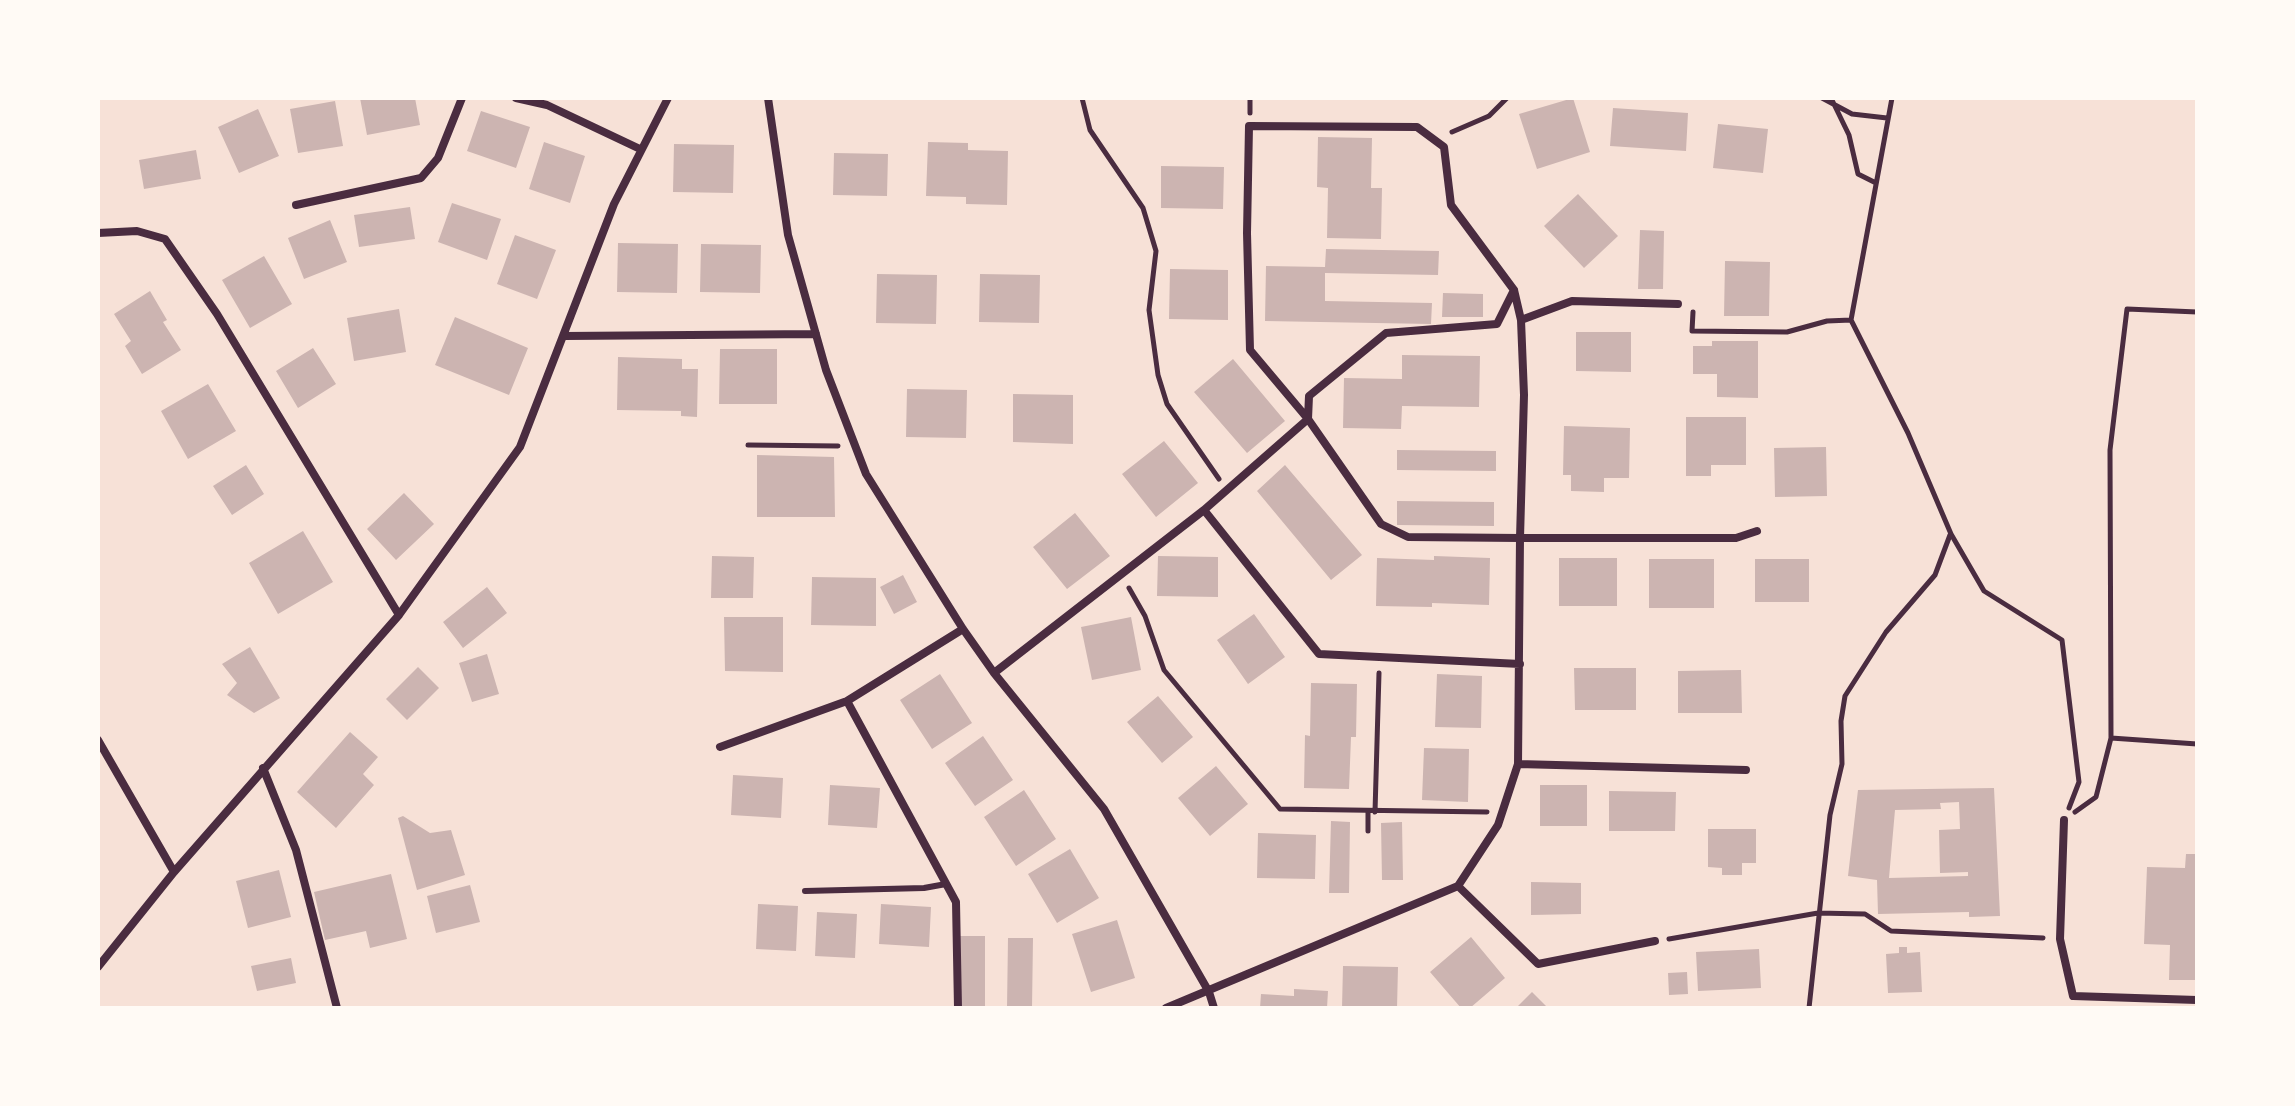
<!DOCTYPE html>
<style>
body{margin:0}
#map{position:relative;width:2295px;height:1106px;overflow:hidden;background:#f7e1d7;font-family:"Zilla Slab",serif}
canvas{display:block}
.frame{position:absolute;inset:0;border:100px solid #fffaf5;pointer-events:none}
</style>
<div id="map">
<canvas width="2295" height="1106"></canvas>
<div class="frame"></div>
</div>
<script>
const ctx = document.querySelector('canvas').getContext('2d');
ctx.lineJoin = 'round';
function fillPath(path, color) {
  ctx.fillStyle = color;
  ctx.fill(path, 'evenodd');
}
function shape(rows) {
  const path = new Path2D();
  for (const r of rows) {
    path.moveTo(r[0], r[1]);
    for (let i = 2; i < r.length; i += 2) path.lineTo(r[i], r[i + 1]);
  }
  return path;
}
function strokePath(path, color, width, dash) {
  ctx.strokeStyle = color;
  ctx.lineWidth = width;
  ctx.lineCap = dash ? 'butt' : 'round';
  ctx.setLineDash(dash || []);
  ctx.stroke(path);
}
fillPath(shape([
 [360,98,415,98,420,125,367,135],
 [1573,98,1590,152,1537,169,1519,114],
 [335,101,343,146,298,153,290,109],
 [1613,108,1688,113,1686,151,1610,146],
 [258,109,279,156,239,173,218,127],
 [481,111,530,127,516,168,467,151],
 [1718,124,1768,129,1763,173,1713,168],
 [1318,137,1372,138,1371,188,1382,188,1381,239,1327,238,1328,188,1317,187],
 [544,142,585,156,570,203,529,189],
 [928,142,968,143,968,150,1008,151,1007,205,966,204,966,197,926,196],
 [674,144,734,145,733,193,673,192],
 [196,150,201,179,144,189,139,160],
 [834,153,888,154,887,196,833,195],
 [1161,166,1224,167,1223,209,1161,208],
 [1578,194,1618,236,1584,268,1544,226],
 [452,203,501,219,487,260,438,242],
 [410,207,415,239,359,247,354,215],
 [330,220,347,262,304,279,288,238],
 [1640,230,1664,231,1663,289,1638,289],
 [515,235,556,250,537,299,497,284],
 [618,243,678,244,677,293,617,292],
 [701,244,761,245,760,293,700,292],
 [1326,249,1439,251,1438,275,1325,273,1325,301,1432,303,1431,324,1265,321,1266,266,1325,267],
 [264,256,292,304,250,328,222,280],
 [1725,261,1770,262,1769,316,1724,316],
 [1170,269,1228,270,1228,320,1169,319],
 [877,274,937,275,936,324,876,323],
 [980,274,1040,275,1039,323,979,322],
 [150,291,167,320,163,322,181,350,142,374,125,346,131,341,114,314],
 [1443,293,1483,294,1483,317,1442,317],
 [399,309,406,352,354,361,347,318],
 [455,317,528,348,509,395,435,365],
 [1576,332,1631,332,1631,372,1576,371],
 [1712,341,1758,341,1758,398,1717,397,1717,374,1693,374,1693,346,1712,346],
 [313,348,336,384,298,408,276,371],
 [720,349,777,349,777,404,719,404],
 [1402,355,1480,356,1479,407,1402,406,1401,429,1343,428,1344,378,1402,379],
 [618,357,682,359,682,369,698,369,697,417,681,416,681,411,617,410],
 [1233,359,1285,421,1247,453,1194,392],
 [208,384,236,431,188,459,161,411],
 [907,389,967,390,966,438,906,437],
 [1013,394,1073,395,1073,444,1013,442],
 [1686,417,1746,417,1746,465,1711,465,1711,476,1686,476],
 [1564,426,1630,428,1629,478,1604,478,1604,492,1571,491,1571,475,1563,475],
 [1164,441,1198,483,1156,517,1122,474],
 [1826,447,1827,496,1775,497,1774,448],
 [1397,450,1496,451,1496,471,1397,470],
 [757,455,834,457,835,517,757,517],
 [246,465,264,494,232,515,213,486],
 [1285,465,1362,555,1331,580,1257,491],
 [404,493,434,524,396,560,367,529],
 [1397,501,1494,502,1494,526,1397,525],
 [1075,513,1110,556,1067,589,1033,547],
 [303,531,333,582,278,614,249,563],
 [712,556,754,557,753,598,711,598],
 [1158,556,1218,557,1218,597,1157,596],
 [1434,556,1490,558,1489,605,1432,603,1432,607,1376,606,1377,558,1434,560],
 [1559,558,1617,558,1617,606,1559,606],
 [1649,559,1714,559,1714,608,1649,608],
 [1755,559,1809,559,1809,602,1755,602],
 [903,575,917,602,894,614,880,587],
 [812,577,876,578,876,626,811,625],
 [487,587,507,613,463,648,443,622],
 [1254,614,1285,657,1248,684,1217,640],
 [724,617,783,617,783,672,725,671],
 [1131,617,1141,670,1092,680,1081,627],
 [250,647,280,698,254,713,227,695,237,683,222,664],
 [487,654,499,694,472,702,459,663],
 [418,667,439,688,407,720,386,699],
 [1574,668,1636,668,1636,710,1575,710],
 [1741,670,1742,713,1678,713,1678,671],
 [940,674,972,723,932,749,900,700],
 [1437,674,1482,676,1481,728,1435,727],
 [1311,683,1357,684,1356,737,1351,737,1349,789,1304,788,1305,735,1310,736],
 [1158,696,1193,737,1162,763,1127,722],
 [350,732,378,757,363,774,374,785,336,828,297,792],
 [983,736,1013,780,975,806,945,763],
 [1424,748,1469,749,1468,802,1422,800],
 [1216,766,1248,804,1210,836,1178,798],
 [733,775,783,778,781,818,731,815],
 [830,785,880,788,877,828,828,825],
 [1540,785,1587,785,1587,826,1540,826],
 [1994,788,2000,916,1969,917,1969,912,1878,914,1877,880,1848,876,1858,790],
 [1959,802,1960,829,1939,830,1940,873,1968,872,1968,876,1889,878,1895,810,1941,809,1940,803],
 [1024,790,1056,839,1016,866,984,817],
 [1609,791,1676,792,1675,831,1609,831],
 [403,816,430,833,451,830,465,875,417,890,398,818],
 [1331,821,1350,822,1349,893,1329,893],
 [1402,822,1403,880,1382,880,1381,823],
 [1708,829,1756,829,1756,863,1742,863,1742,875,1722,875,1722,868,1708,867],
 [1258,833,1316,835,1315,879,1257,878],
 [1070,849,1099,898,1057,923,1028,874],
 [2186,854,2197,854,2197,980,2169,980,2170,945,2144,944,2147,867,2185,868],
 [279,870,291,917,248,928,236,881],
 [391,874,407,939,370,948,366,931,325,940,314,892],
 [1531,882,1581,883,1581,914,1531,915],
 [470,885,480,922,436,933,427,896],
 [758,904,798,906,796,951,756,949],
 [881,904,931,907,929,947,879,944],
 [817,912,857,914,855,958,815,956],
 [1117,920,1135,978,1091,992,1072,934],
 [960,936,985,936,985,1008,961,1008],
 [1471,937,1505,978,1470,1008,1461,1008,1430,972],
 [1008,938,1033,938,1032,1008,1007,1008],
 [1899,947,1907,947,1907,953,1920,952,1922,992,1888,993,1886,954,1899,953],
 [1759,949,1761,988,1698,991,1696,952],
 [291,958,296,983,257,991,251,966],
 [1343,966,1398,967,1397,1008,1342,1008],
 [1687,972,1688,994,1669,995,1668,973],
 [1294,989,1328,991,1327,1008,1260,1008,1261,994,1294,996],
 [1532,992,1548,1008,1516,1008]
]), '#ccb4b1');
strokePath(shape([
 [1082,98,1090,130,1143,208,1156,251,1149,310,1158,375,1167,404,1219,479],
 [1822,98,1852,114,1887,118],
 [1831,98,1849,135,1858,174,1874,182],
 [1892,98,1851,320,1908,433,1951,534,1984,591,2062,640,2079,782,2069,808],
 [1250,113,1250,98],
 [1452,132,1489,116,1507,98],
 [1693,312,1692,331,1787,332,1827,321,1851,320],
 [2197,312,2127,309,2110,450,2111,738,2197,744],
 [748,445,838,446],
 [1129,588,1145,616,1164,670,1280,809,1487,812],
 [1375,812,1379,673],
 [2075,812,2096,797,2111,738],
 [1368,831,1368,812],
 [1669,939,1818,913,1865,914,1891,931,2043,938],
 [1809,1008,1830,815,1842,764,1841,721,1845,696,1886,632,1935,575,1950,535]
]), '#4a2c40', 5);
strokePath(shape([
 [805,891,924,888,946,884]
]), '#4a2c40', 6);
strokePath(shape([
 [516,98,547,105,640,149],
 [768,98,788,235,826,370,866,474,963,629,994,673,1104,809,1209,992,1214,1008],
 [296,205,421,178,438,158,462,98],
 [98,233,137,231,165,239,217,314,399,615],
 [1521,320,1572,301,1678,304],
 [565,336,816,334],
 [1204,510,1319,654,1520,664],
 [994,673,1204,510,1308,419,1309,396,1386,333,1497,324,1514,290],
 [847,701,956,902,958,1008],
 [98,740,174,872],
 [720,747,847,701,963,629],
 [1518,764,1746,770],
 [263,768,296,850,337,1008],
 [2064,820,2060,939,2073,996,2197,1000],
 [1458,886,1538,964,1655,941],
 [98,967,174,872,399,615,520,447,614,204,668,98],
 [1166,1008,1458,886,1498,825,1518,764,1520,538,1524,395,1521,320,1514,290,1451,205,1444,147,1417,127,1249,126,1247,233,1250,350,1308,419,1381,524,1408,537,1520,538,1736,538,1757,531]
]), '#4a2c40', 8);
</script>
